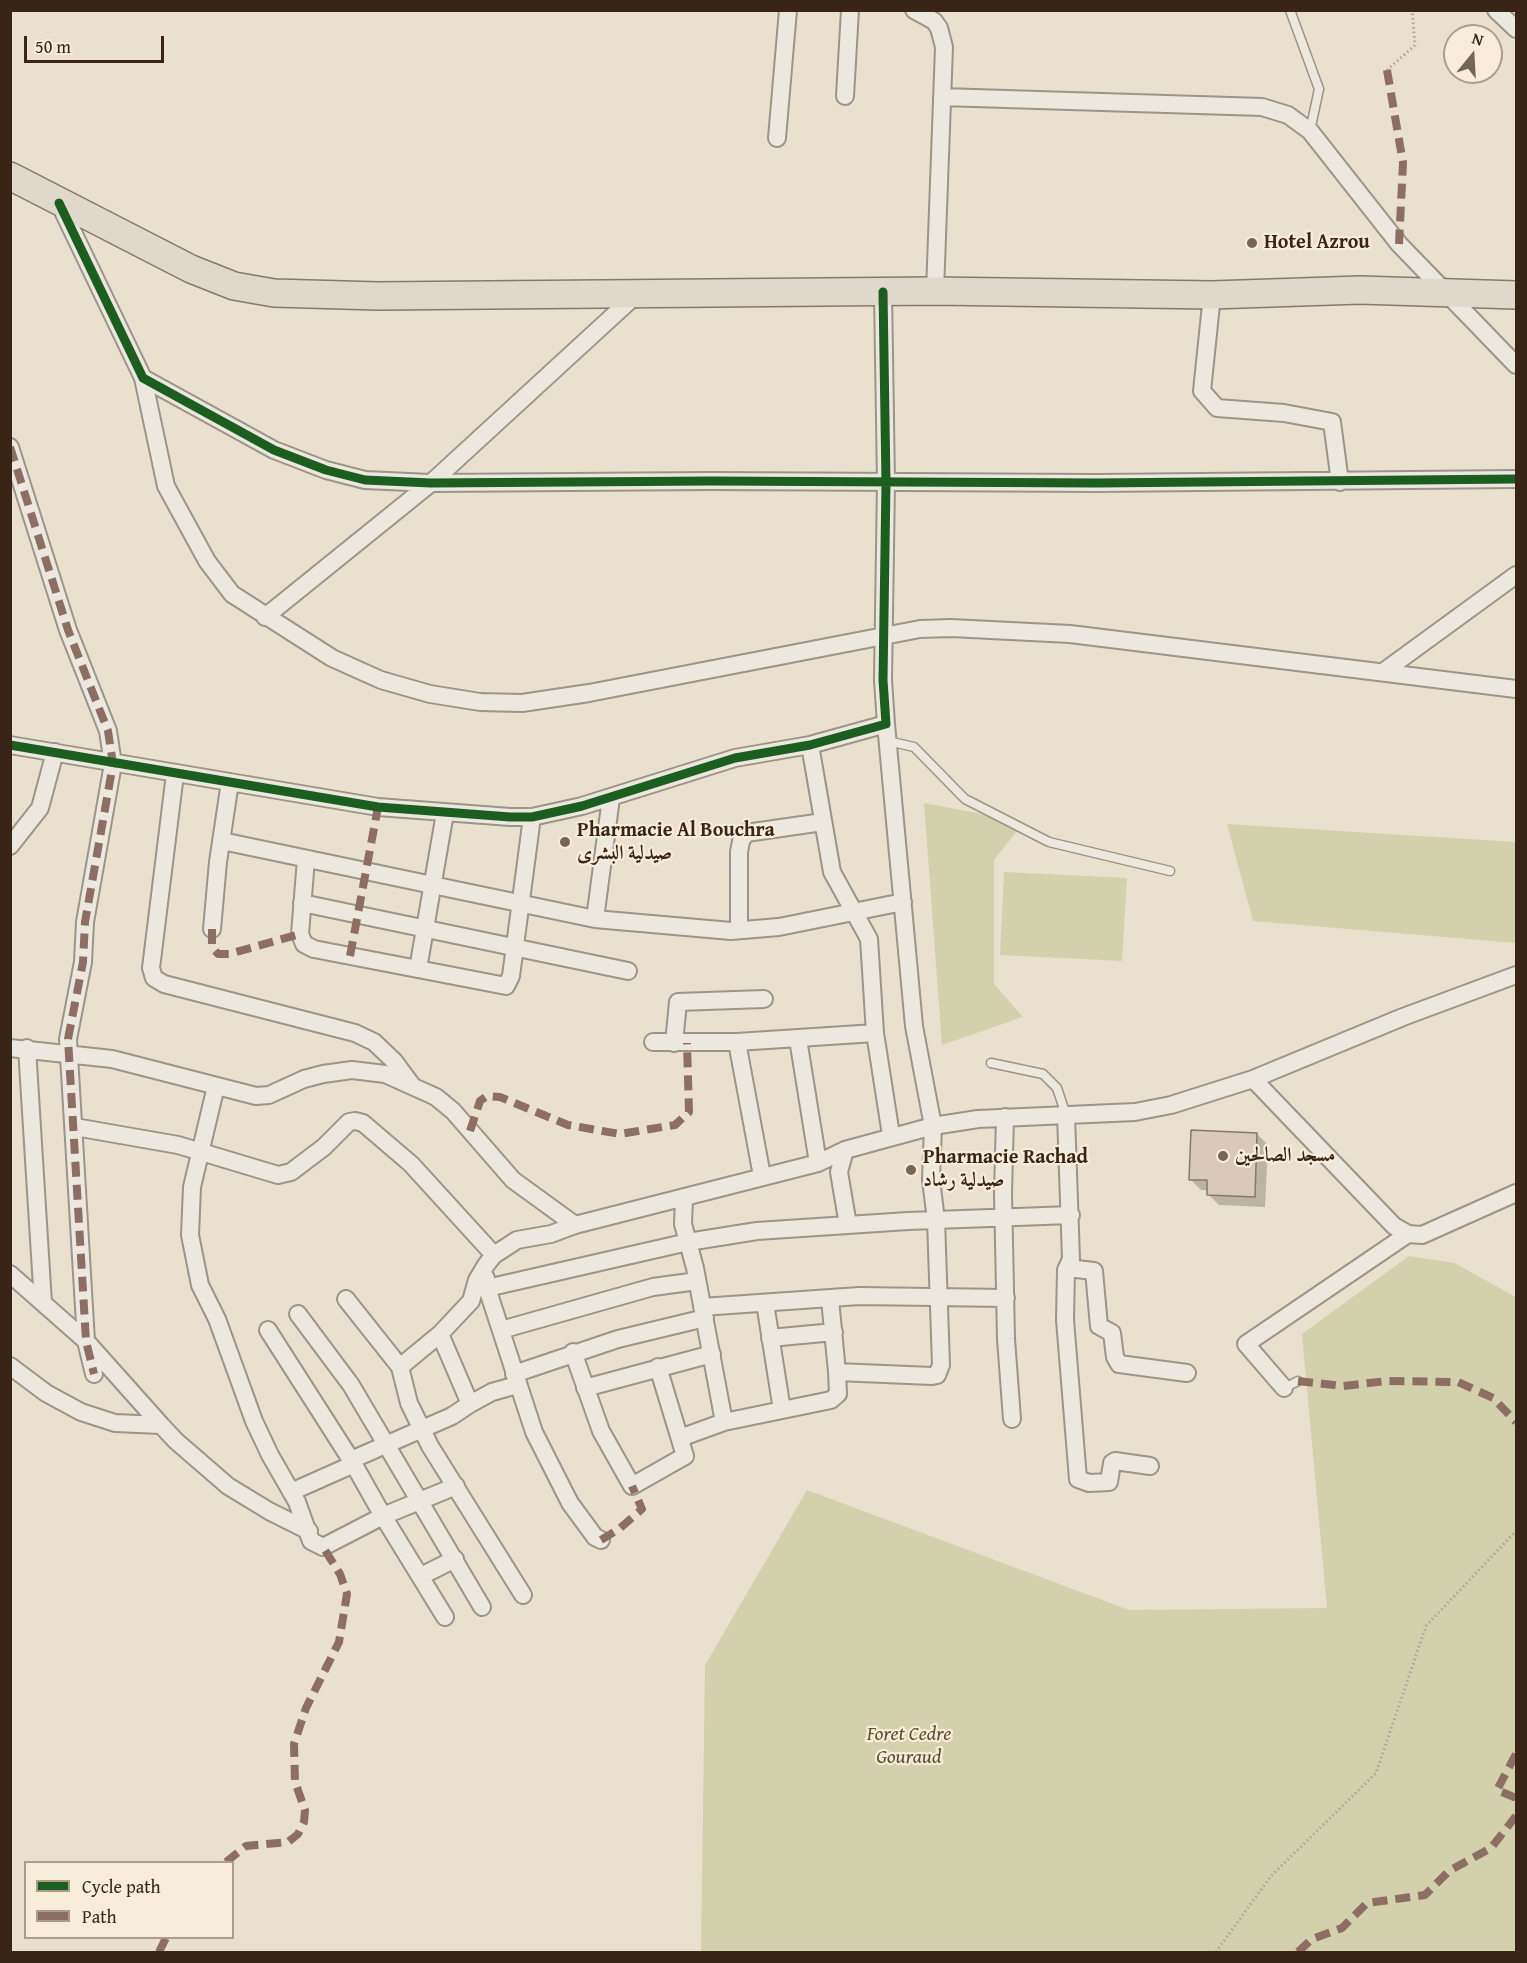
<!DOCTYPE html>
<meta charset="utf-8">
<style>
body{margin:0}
#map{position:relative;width:1527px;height:1963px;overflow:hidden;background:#eae0ce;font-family:"Gentium Book Plus",serif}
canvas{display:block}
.frame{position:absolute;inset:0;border:12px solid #392516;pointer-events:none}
.legend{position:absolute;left:24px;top:1861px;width:210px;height:78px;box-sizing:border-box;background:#f8edd8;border:2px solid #ac9d8a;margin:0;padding:8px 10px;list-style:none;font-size:18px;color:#392516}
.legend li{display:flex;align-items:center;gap:12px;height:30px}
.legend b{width:30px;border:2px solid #ac9d8a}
.north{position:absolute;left:1443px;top:24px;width:60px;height:60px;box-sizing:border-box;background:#f8edd8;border:2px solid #ac9d8a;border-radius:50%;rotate:18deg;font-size:16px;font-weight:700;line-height:24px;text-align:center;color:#392516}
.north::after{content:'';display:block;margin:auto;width:21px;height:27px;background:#776656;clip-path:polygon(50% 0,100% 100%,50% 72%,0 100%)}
.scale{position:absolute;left:24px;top:36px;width:140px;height:27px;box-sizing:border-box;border:3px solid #392516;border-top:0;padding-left:8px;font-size:18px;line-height:21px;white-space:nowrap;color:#392516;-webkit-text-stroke:4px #f8edd8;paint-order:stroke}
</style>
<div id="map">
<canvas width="1527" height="1963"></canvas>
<div class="frame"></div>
<ul class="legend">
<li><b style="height:8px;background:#1b5e20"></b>Cycle path</li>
<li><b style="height:8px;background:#8d6e63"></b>Path</li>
</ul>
<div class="north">N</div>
<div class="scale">50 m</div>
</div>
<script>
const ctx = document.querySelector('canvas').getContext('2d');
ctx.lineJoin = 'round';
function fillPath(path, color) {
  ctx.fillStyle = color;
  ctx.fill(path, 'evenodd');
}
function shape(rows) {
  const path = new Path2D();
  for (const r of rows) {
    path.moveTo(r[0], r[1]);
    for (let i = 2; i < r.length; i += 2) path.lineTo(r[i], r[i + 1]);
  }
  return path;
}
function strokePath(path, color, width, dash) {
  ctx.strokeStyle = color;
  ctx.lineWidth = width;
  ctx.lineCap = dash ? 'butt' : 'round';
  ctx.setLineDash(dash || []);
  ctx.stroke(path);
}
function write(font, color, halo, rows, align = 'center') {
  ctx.font = font + ' "Gentium Book Plus",Amiri,serif';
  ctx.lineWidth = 4.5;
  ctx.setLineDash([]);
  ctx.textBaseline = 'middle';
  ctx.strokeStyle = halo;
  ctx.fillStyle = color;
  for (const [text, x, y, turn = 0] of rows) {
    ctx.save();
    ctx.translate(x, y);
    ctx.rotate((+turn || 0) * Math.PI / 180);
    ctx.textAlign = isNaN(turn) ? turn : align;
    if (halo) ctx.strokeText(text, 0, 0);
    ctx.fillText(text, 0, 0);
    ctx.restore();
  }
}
fillPath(shape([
 [924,803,1024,822,994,860,994,984,1023,1017,942,1045],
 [1227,824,1516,842,1516,943,1253,921],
 [1004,872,1127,878,1122,961,1000,955],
 [1409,1256,1454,1263,1516,1297,1516,1952,701,1952,705,1665,807,1490,1129,1610,1327,1608,1302,1334]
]), '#d3d0ac');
fillPath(shape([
 [1257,1134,1268,1145,1265,1207,1219,1205,1208,1194,1208,1190,1201,1190,1190,1179]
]), '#0003');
const building = shape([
 [1191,1130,1257,1133,1255,1197,1207,1195,1207,1180,1189,1180,1191,1130]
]);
fillPath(building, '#d8c9bb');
strokePath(building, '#837a6f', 1.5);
const service = shape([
 [1290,10,1319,89,1310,131],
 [888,741,914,747,965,799,1049,842,1170,871],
 [991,1063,1043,1074,1057,1088,1066,1115],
 [1284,1388,1298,1381]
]);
const minor = shape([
 [914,10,934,21,939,28,944,47,935,291],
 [1496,10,1516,29],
 [845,96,850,10],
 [942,97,1262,107,1288,115,1310,131,1399,244,1516,365],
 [777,138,788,10],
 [59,203,143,378,274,450,326,470,365,480,431,483,710,481,1097,483,1516,479],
 [1212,295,1202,391,1217,408,1284,413,1332,422,1340,482],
 [143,378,166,486,207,561,232,594,332,658,381,680,430,694,480,702,522,703,589,693,920,629,951,628,1070,634,1516,689],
 [10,447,68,630,108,731,113,764,85,922,83,962,68,1039,86,1341,94,1374],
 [265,617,431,483,638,293],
 [1383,672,1516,575],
 [10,745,378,807,510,817,532,817,582,806,735,758,810,745,886,724,883,680,886,483,883,292],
 [810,745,832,872,869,939,875,1033,891,1135],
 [175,774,151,968,154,978,164,984,355,1033,374,1042,394,1061,411,1084],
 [222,841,595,919,611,798],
 [10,846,40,808,55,752],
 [306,859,300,934,304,944,314,949,506,986,511,976,532,817],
 [302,903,628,971],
 [595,919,731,931,779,927,903,902],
 [212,929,218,862,230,782],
 [739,930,739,852,741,841,746,833,823,822],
 [418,969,445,813],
 [798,1039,818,1163],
 [653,1042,737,1042,875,1033],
 [737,1042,762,1176],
 [674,1043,678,1002,764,999],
 [10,1048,112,1059,256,1096,269,1095,304,1079,323,1074,352,1070,385,1074,436,1097,453,1111,513,1180,575,1225],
 [27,1048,43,1303],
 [1253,1079,1394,1226,1408,1234,1422,1235,1516,1193],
 [216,1086,192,1187,190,1235,200,1285,217,1319,254,1421,270,1455,297,1502,311,1541,323,1547,383,1516,353,1463,268,1330],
 [1066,1115,1071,1259,1066,1270,1065,1320,1078,1479,1089,1483,1109,1482,1112,1463,1115,1461,1150,1466],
 [1005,1117,1003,1193,1006,1339,1012,1419],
 [75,1127,178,1145,278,1175,291,1172,324,1147,349,1122,355,1121,363,1123,411,1164,494,1255],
 [845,1150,839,1172,848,1225],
 [1067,1268,1094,1271,1099,1326,1112,1333,1115,1357,1119,1364,1187,1373],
 [10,1274,86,1341,161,1425],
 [486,1278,487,1288,534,1432,570,1503,595,1537,601,1540],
 [487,1288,688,1242,757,1231,908,1221,1071,1215],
 [346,1299,400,1367,440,1334,471,1301,477,1280,486,1265,494,1255,517,1240,551,1234,575,1225,818,1163,845,1150,933,1126,978,1119,1135,1112,1171,1105,1253,1079,1403,1017,1516,975],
 [830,1299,837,1372],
 [765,1303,782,1410],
 [702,1307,859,1296,1006,1298],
 [298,1314,351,1385,482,1607],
 [501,1330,653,1287,697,1281],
 [770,1338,834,1332],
 [573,1352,601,1431,632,1486,685,1456,658,1367],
 [10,1366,46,1393,81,1412,115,1423,161,1425,176,1441,228,1486,269,1511,309,1531],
 [400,1367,409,1403,430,1446,523,1595],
 [514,1374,618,1339,705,1318],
 [585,1388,712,1354],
 [1284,1388,1246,1344,1408,1234],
 [470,1404,492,1392,517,1385],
 [724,1422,831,1400,838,1394,837,1372,932,1376,937,1375,941,1365,936,1220,931,1180,933,1126,914,1026,886,724],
 [680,1438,724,1422,695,1268,683,1224,684,1199],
 [351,1460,452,1416,470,1404,440,1334],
 [291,1492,354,1464],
 [421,1576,455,1559],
 [445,1617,383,1516,456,1486]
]);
const primary = shape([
 [10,176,191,269,234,286,274,293,378,296,935,291,1212,295,1360,290,1516,295]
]);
strokePath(service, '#9b9488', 11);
strokePath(minor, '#9b9488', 20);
strokePath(primary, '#837a6f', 30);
strokePath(shape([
 [1387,70,1415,45,1412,10],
 [1216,1952,1271,1876,1376,1773,1426,1626,1516,1531]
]), '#aca69e', 3, [1.5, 3]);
strokePath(service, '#ede8df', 8);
strokePath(minor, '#ede8df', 16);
strokePath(primary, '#e0d8ca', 27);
strokePath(shape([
 [1387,70,1403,163,1399,244],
 [10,447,68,630,108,731,113,764,85,922,83,962,68,1039,86,1341,94,1374],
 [212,929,212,947,218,954,229,954,300,934],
 [350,956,378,807],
 [470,1131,480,1101,487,1096,500,1097,568,1125,620,1134,675,1125,689,1112,687,1043],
 [1298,1381,1343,1386,1387,1381,1458,1382,1493,1398,1516,1422],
 [601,1540,619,1529,642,1509,632,1486],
 [1516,1754,1497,1790,1516,1798],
 [226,1862,246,1846,288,1842,298,1834,304,1822,305,1810,295,1782,294,1744,306,1708,339,1642,347,1594,340,1574,323,1547],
 [159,1952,166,1938],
 [1298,1952,1312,1939,1342,1928,1367,1903,1425,1895,1449,1871,1491,1848,1516,1816]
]), '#8d6e63', 8, [15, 8]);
strokePath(shape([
 [59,203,143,378,274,450,326,470,365,480,431,483,710,481,1097,483,1516,479],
 [10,745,378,807,510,817,532,817,582,806,735,758,810,745,886,724,883,680,886,483,883,292]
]), '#1b5e20', 9);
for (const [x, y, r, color] of [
 [1252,243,6,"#776656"],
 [565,842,6,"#776656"],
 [1223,1156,6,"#776656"],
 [911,1170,6,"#776656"]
]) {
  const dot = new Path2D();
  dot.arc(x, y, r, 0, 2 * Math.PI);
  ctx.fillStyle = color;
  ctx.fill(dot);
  strokePath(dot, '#f8edd8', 2);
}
write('bold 20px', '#392516', '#f8edd8', [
 ["Hotel Azrou",1264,243],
 ["Pharmacie Al Bouchra",577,831],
 ["صيدلية البشرى",577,854],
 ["مسجد الصالحين",1235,1156],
 ["Pharmacie Rachad",923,1158],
 ["صيدلية رشاد",923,1181]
], 'left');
write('italic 20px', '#5b4c34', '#f8edd8', [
 ["Foret Cedre",909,1735],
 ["Gouraud",909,1758]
]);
</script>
